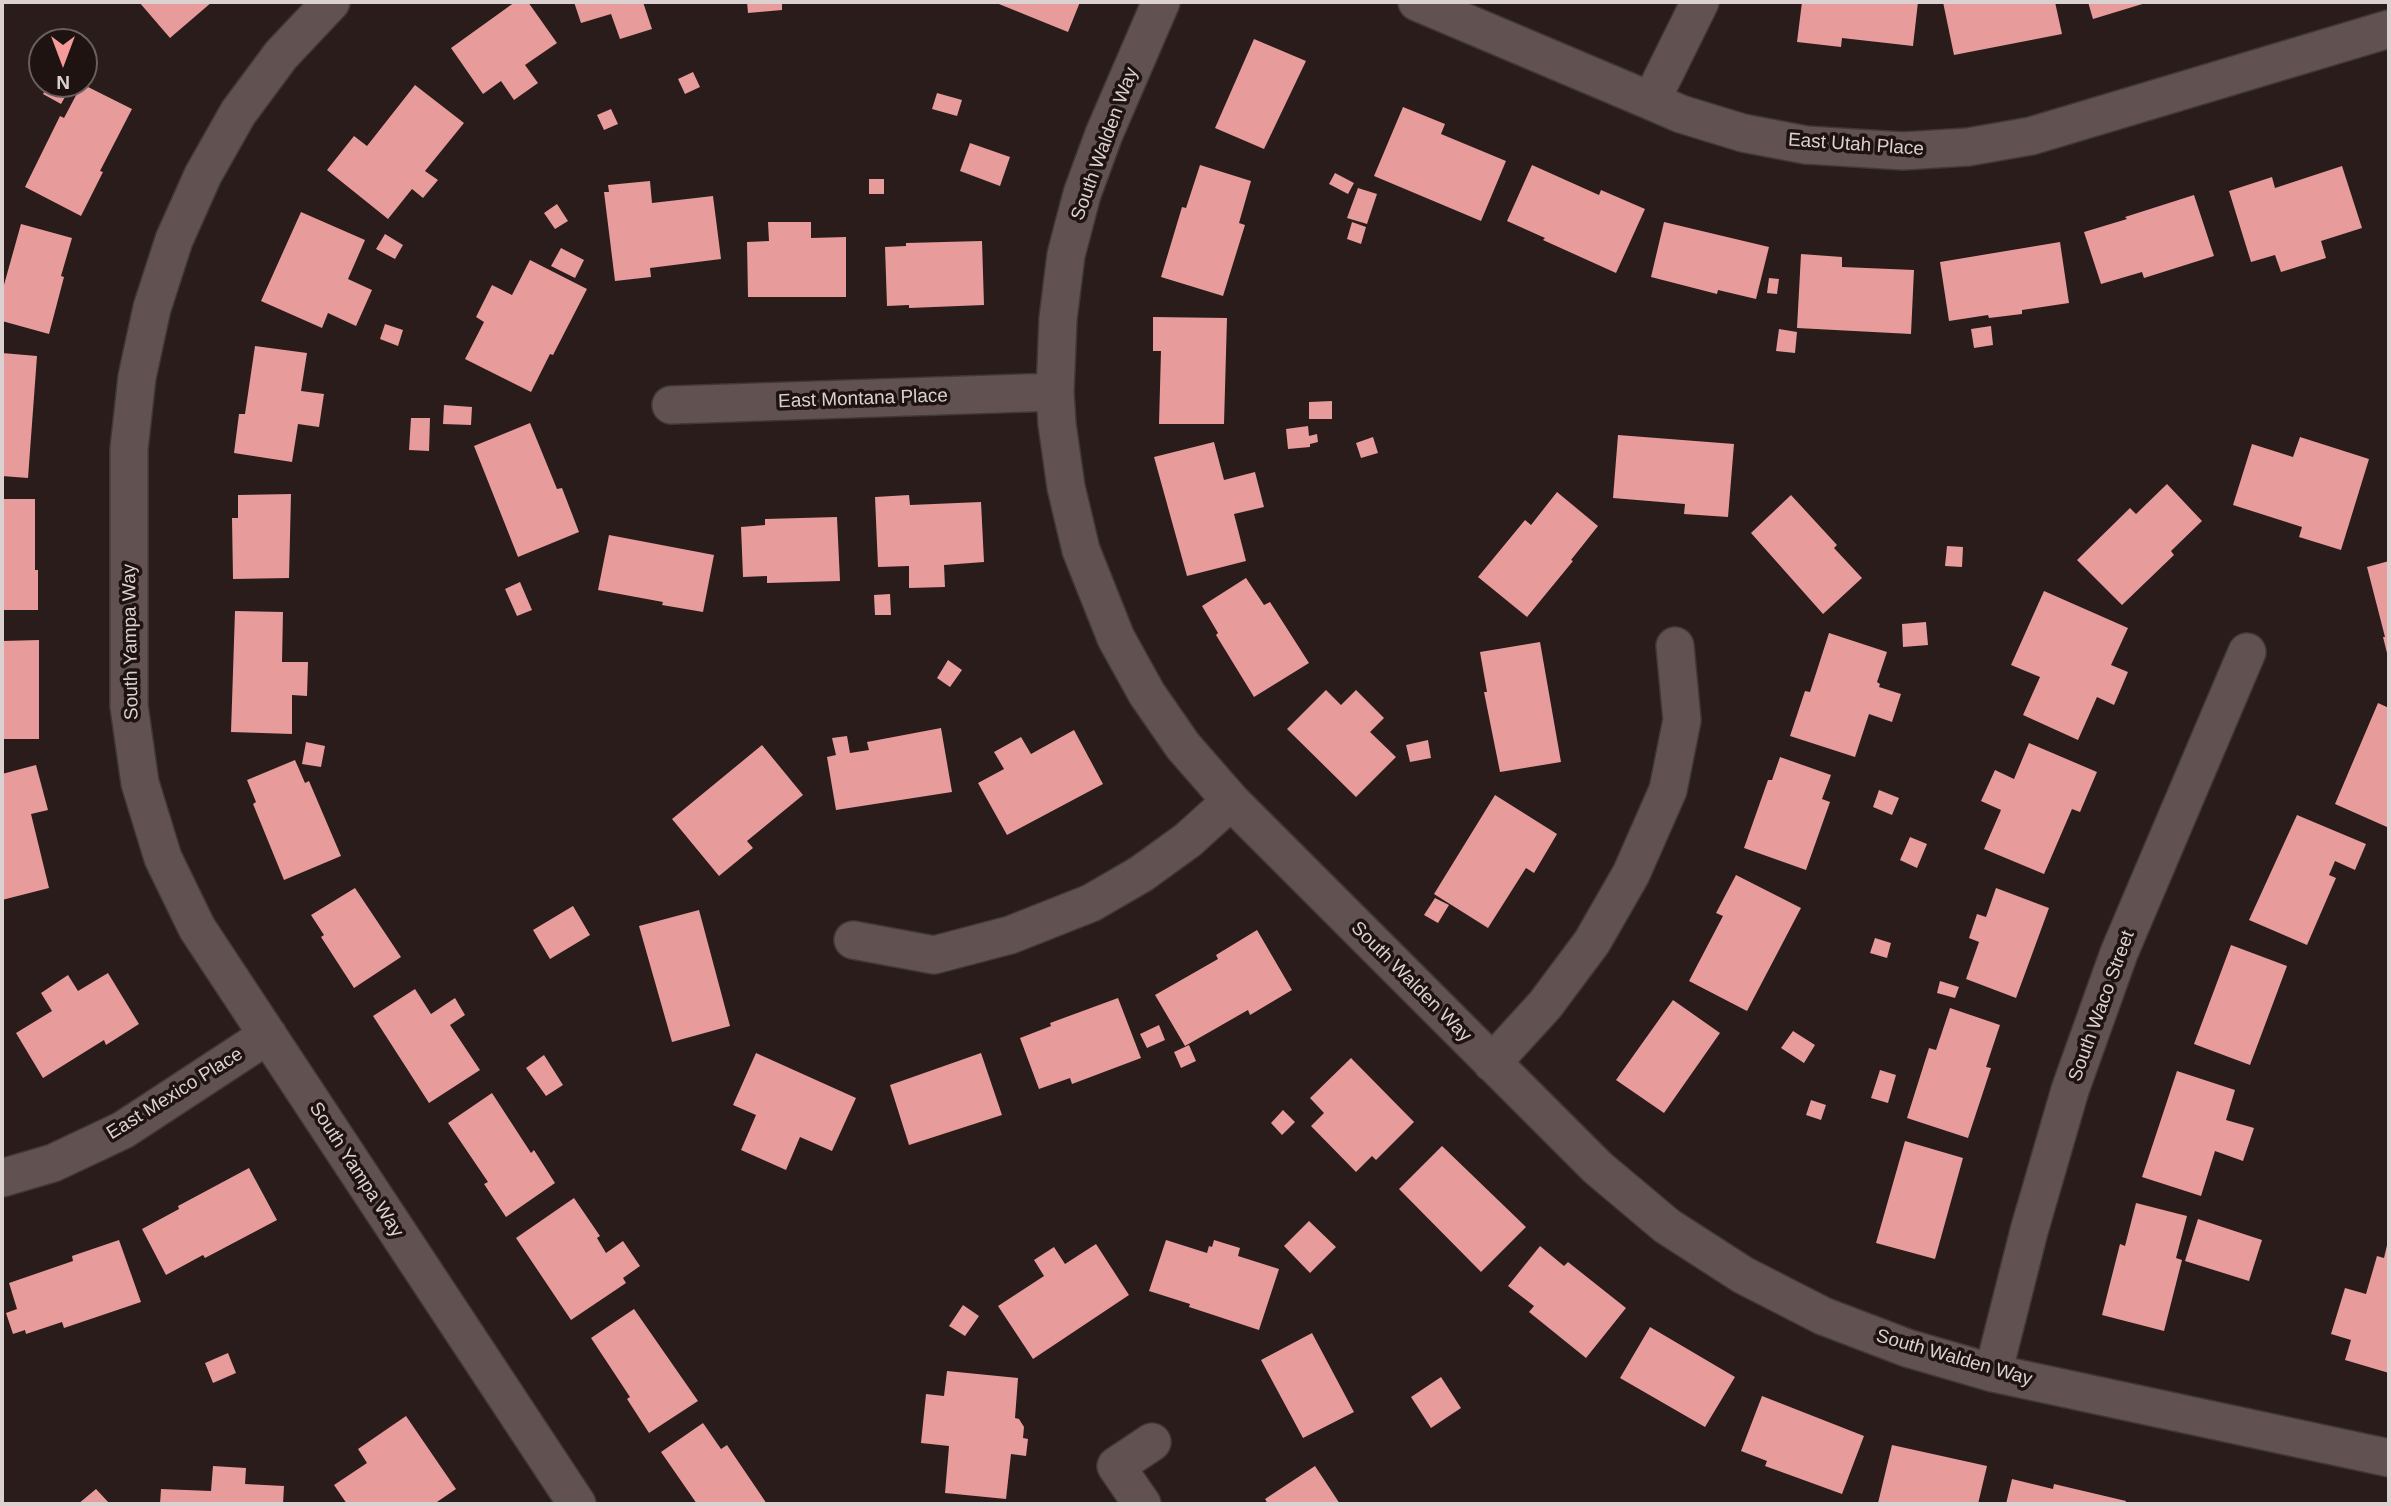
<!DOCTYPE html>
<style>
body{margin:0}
#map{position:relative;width:2391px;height:1506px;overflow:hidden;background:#291c1b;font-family:Helvetica,sans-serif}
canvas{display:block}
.frame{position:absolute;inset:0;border:4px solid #dbd1d1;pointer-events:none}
.north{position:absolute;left:28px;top:28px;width:70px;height:70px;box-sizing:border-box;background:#1f1312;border:2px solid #6a5f5e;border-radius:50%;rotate:180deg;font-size:19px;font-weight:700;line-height:28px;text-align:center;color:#dbd1d1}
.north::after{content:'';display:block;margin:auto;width:24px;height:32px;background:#f59b9a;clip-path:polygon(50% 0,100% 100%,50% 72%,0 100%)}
</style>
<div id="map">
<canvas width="2391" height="1506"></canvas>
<div class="frame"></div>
<div class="north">N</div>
</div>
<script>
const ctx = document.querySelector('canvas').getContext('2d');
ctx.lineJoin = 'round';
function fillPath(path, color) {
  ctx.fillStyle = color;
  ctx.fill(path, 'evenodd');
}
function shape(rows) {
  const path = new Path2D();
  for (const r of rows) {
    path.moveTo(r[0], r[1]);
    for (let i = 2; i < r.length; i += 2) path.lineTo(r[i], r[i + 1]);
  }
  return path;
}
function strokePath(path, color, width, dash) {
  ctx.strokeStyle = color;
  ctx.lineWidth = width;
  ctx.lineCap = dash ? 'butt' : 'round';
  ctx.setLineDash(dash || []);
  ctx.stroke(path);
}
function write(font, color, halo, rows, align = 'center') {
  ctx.font = font + ' Helvetica,sans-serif';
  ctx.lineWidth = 7;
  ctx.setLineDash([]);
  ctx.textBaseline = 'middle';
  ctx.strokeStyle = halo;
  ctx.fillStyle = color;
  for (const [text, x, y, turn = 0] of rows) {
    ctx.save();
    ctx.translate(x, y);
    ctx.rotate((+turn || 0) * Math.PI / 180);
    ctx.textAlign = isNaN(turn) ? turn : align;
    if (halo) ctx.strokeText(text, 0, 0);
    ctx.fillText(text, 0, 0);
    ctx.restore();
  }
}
fillPath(shape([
 [139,2,212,2,170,38],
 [515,2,528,2,557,43,525,65,538,83,514,100,501,81,483,94,451,48],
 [574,2,643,2,652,29,620,39,611,14,581,23],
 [747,2,782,2,782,10,748,13],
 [994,2,1080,2,1068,32],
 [1802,2,1918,2,1913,46,1842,38,1841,47,1797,42],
 [1943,2,2055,2,2062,34,1954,55],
 [2088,2,2149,2,2093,19],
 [1254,39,1306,61,1264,149,1215,128],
 [693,72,700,87,685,94,678,79],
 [49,84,58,84,69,90,61,104,43,94],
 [82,84,132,109,100,171,103,172,81,216,25,187,60,116,64,118],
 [415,85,464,123,425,171,438,180,423,198,412,189,388,219,327,170,354,136,367,146],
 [937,93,962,100,957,116,932,109],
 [1403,107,1445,124,1441,134,1506,161,1481,221,1374,176],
 [611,109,618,124,604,130,597,115],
 [970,143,1010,157,1000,186,960,171],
 [1200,165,1251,181,1239,223,1245,225,1223,296,1161,277,1182,207,1186,208],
 [1532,165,1599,195,1601,190,1645,209,1616,273,1543,240,1545,238,1507,221],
 [2342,166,2362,228,2321,241,2326,258,2281,272,2275,255,2251,262,2229,191,2272,177,2275,188],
 [1335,173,1354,183,1348,194,1329,184],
 [869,179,884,179,884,194,869,194],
 [650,181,652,203,713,196,721,259,650,268,651,277,615,281,604,192,609,192,608,185],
 [1358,188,1377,194,1367,224,1347,218],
 [2194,195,2214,256,2144,278,2142,272,2101,284,2084,232,2127,219,2125,217],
 [557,204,568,221,555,229,544,213],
 [301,212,365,240,348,279,372,290,356,326,328,313,322,328,261,301],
 [768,222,811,222,811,238,846,237,846,297,748,297,747,242,769,241],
 [1352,222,1366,227,1361,244,1347,239],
 [1664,222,1769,247,1756,299,1718,290,1717,294,1651,277],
 [21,224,72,238,61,276,64,277,49,334,2,321,2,292],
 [385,234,403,245,395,259,376,249],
 [982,241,984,305,909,308,909,305,887,306,885,247,906,246,906,243],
 [2060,242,2069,303,2022,310,2022,314,1989,318,1988,315,1949,321,1940,262],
 [561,248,584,260,575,278,551,266],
 [1801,254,1842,257,1842,267,1914,270,1911,334,1797,328],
 [530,260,587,289,553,355,550,354,531,392,465,359,484,322,476,317,492,285,512,295],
 [1769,278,1779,279,1777,294,1767,293],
 [1153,317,1227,318,1224,424,1159,424,1161,351,1153,351],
 [385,324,403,330,398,346,380,339],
 [1991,326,1993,345,1974,348,1971,329],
 [1779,329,1797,332,1795,353,1776,351],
 [255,346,307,353,301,391,324,394,319,427,298,424,292,462,234,453,239,414,245,414],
 [2,353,37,356,28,478,2,476],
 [1332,401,1332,419,1309,419,1309,402],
 [444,405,472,407,471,425,443,424],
 [411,418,430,418,429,451,409,450],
 [530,423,557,489,562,488,579,532,518,557,474,446],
 [1308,426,1309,436,1317,434,1318,442,1310,444,1310,447,1288,449,1286,429],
 [1618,435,1734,444,1728,517,1684,514,1685,504,1613,498],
 [1373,437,1378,453,1361,458,1356,443],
 [2300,437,2369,459,2341,550,2299,537,2302,527,2233,505,2252,444,2293,457],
 [1214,442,1224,480,1255,472,1264,507,1234,514,1246,561,1187,576,1154,457],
 [2167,484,2202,521,2171,551,2174,555,2122,605,2077,560,2130,508,2136,514],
 [1557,492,1598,526,1571,560,1573,561,1527,617,1478,577,1525,520,1531,525],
 [291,494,289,578,233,579,232,518,238,518,238,495],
 [909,495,910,505,981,502,984,562,944,565,945,587,909,588,909,566,878,567,875,497],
 [1791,495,1837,545,1834,548,1862,578,1823,614,1751,533],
 [2,499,35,499,35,570,38,570,38,610,2,610],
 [837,517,840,581,767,583,767,576,743,577,741,527,765,525,765,519],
 [609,535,714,555,703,612,662,605,663,602,598,590],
 [1947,546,1963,547,1962,567,1945,566],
 [2389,561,2389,656,2388,657,2383,637,2385,637,2367,567],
 [1246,578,1264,605,1270,602,1309,663,1254,697,1216,635,1218,633,1202,606],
 [520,582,532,610,517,616,505,589],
 [2044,591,2128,628,2111,665,2128,672,2114,705,2097,697,2078,740,2023,715,2040,677,2011,665],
 [890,594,891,615,875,615,874,595],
 [235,611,283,612,282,662,308,662,307,696,292,695,292,734,231,732],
 [1926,622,1928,645,1903,647,1902,624],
 [1829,633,1887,652,1877,682,1880,684,1879,687,1901,694,1892,722,1869,714,1855,757,1790,736,1805,691,1810,692],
 [39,640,39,739,2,739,2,641],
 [1540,642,1561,762,1500,772,1484,692,1487,692,1480,652],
 [948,660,962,670,950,687,937,678],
 [1326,690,1341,705,1356,690,1384,718,1370,732,1396,757,1356,797,1287,729],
 [2378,703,2389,708,2389,821,2387,827,2335,804],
 [941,728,952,792,836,810,827,757,836,755,832,738,847,736,850,753,869,750,867,742],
 [1074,730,1103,784,1007,835,978,783,1004,769,994,752,1021,737,1031,754],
 [1428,740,1431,758,1410,762,1406,745],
 [306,742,325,746,321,767,302,764],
 [2029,743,2097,772,2080,812,2072,809,2044,874,1984,849,2001,810,1981,801,1995,770,2014,779],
 [762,745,803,795,747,841,753,848,719,876,672,819],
 [1780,757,1831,775,1822,799,1830,802,1806,870,1744,848,1768,780,1772,780],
 [295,760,305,783,309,781,341,856,284,880,253,804,256,802,247,780],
 [36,765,48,810,31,814,49,888,2,900,2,774],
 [1879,790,1899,798,1892,815,1873,807],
 [1495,795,1557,834,1534,873,1526,868,1488,928,1434,894],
 [2297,815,2366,844,2355,870,2335,861,2329,875,2336,878,2307,945,2249,920],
 [1910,837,1927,844,1917,868,1900,860],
 [1736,875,1801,908,1747,1011,1689,981,1723,916,1716,913],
 [355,888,401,957,354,988,321,937,324,935,311,915],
 [1996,888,2049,908,2016,998,1966,979,1979,942,1969,938,1977,914,1986,917],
 [1435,898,1449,905,1438,923,1424,915],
 [573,906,590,935,550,959,533,930],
 [699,910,730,1026,672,1042,639,926],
 [1257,930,1292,990,1250,1015,1248,1010,1185,1046,1155,995,1218,959,1216,955],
 [1875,938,1891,943,1887,958,1870,953],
 [2231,945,2287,966,2250,1065,2194,1044],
 [108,973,139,1024,106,1045,104,1040,43,1078,16,1033,52,1011,41,993,68,975,78,991],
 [1940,981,1959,987,1955,998,1937,993],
 [415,989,431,1014,455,998,465,1015,450,1025,480,1070,429,1103,373,1016],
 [1118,998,1141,1058,1072,1084,1070,1078,1039,1089,1020,1038,1051,1026,1050,1023],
 [1673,1000,1720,1033,1664,1113,1616,1080],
 [1950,1008,2000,1025,1986,1067,1991,1068,1968,1138,1907,1118,1929,1048,1936,1050],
 [1159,1025,1165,1040,1147,1048,1140,1034],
 [1793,1031,1815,1045,1804,1063,1781,1048],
 [1189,1045,1196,1061,1181,1068,1174,1052],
 [756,1053,856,1098,832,1151,800,1137,786,1170,741,1150,756,1115,733,1105],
 [981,1053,1002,1115,909,1145,890,1085],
 [544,1055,563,1085,546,1096,526,1068],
 [1351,1058,1414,1122,1376,1160,1372,1156,1356,1172,1311,1126,1324,1113,1310,1098],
 [1880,1070,1896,1075,1888,1103,1871,1098],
 [2177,1071,2235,1090,2226,1120,2254,1128,2243,1161,2215,1151,2201,1196,2142,1177],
 [492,1093,531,1153,534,1150,555,1183,506,1217,484,1184,488,1182,448,1123],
 [1811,1100,1826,1105,1821,1120,1806,1115],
 [1283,1110,1295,1122,1282,1135,1271,1123],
 [1905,1141,1963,1158,1935,1259,1876,1243],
 [1442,1146,1526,1227,1481,1272,1399,1189],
 [249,1168,277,1220,205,1258,203,1255,166,1275,142,1229,179,1209,178,1206],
 [574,1198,600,1236,597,1238,606,1253,623,1241,640,1266,623,1278,626,1283,571,1320,516,1238],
 [2136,1203,2187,1216,2176,1258,2182,1260,2164,1331,2102,1315,2120,1244,2125,1246],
 [2198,1219,2262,1240,2249,1281,2185,1261],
 [1309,1221,1336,1247,1310,1273,1284,1246],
 [119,1240,141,1302,64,1328,62,1322,26,1334,25,1330,13,1334,6,1313,17,1309,9,1283,73,1261,72,1256],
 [1166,1240,1207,1253,1209,1246,1212,1247,1214,1240,1240,1248,1238,1256,1279,1269,1259,1330,1189,1307,1190,1304,1149,1291],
 [2388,1241,2389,1242,2389,1373,2345,1360,2351,1340,2331,1334,2345,1288,2366,1294,2377,1256,2384,1258],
 [1096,1244,1129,1295,1033,1359,998,1306,1044,1276,1034,1260,1054,1247,1065,1264],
 [1540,1246,1564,1266,1568,1262,1626,1308,1586,1358,1529,1312,1534,1306,1508,1286],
 [963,1305,979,1316,965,1336,949,1326],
 [634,1309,698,1401,649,1433,627,1399,630,1397,591,1338],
 [1650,1327,1735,1377,1705,1427,1620,1378],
 [1312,1333,1354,1412,1303,1438,1261,1360],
 [228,1353,236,1373,213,1383,205,1363],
 [947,1371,1018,1378,1015,1418,1019,1419,1024,1427,1023,1438,1028,1439,1026,1456,1011,1454,1006,1499,945,1493,949,1446,921,1443,926,1394,944,1396],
 [1441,1377,1461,1408,1431,1428,1411,1397],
 [1762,1396,1864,1436,1842,1494,1765,1466,1767,1461,1741,1451],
 [406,1416,456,1489,434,1504,347,1504,334,1485,367,1463,358,1449],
 [703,1423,721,1449,727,1445,767,1504,697,1504,661,1452],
 [1892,1445,1987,1466,1978,1504,1878,1503],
 [213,1466,246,1468,245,1484,284,1486,283,1504,160,1504,161,1489,211,1491],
 [1315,1466,1340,1504,1268,1504,1265,1499],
 [2012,1479,2053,1489,2054,1484,2126,1501,2125,1504,2006,1504],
 [96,1489,110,1504,78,1504]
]), '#e79b9a');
const street = shape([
 [331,2,281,55,238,113,203,175,174,240,152,308,137,377,129,449,129,706,140,783,163,858,197,928,577,1504],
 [1161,2,1104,134,1082,194,1066,255,1058,319,1055,392,1057,424,1066,487,1081,550,1116,638,1147,694,1183,746,1231,801,1598,1168,1667,1226,1743,1275,1823,1316,1907,1348,1993,1373,2389,1458],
 [1417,2,1651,101,1681,114,1743,133,1806,145,1903,151,1968,147,2031,136,2389,29],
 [1651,101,1700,2],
 [671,405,1055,392],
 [853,940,934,955,1010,935,1091,903,1141,874,1188,840,1231,801],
 [1492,1063,1545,1005,1592,942,1631,874,1668,790,1682,720,1675,646],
 [2,1178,53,1163,123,1130,268,1035],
 [1993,1373,2029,1231,2070,1090,2119,953,2247,652],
 [1142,1504,1116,1466,1152,1442]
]);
strokePath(street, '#413737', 40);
strokePath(street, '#615150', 37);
write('19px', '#dbd1d1', '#1f1312', [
 ["South Walden Way",1105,144,-70],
 ["East Utah Place",1856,145,4],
 ["East Montana Place",863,399,-2],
 ["South Yampa Way",131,642,-91],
 ["South Walden Way",1411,982,45],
 ["South Waco Street",2102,1006,-70],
 ["East Mexico Place",175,1094,-32],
 ["South Yampa Way",356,1170,57],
 ["South Walden Way",1954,1358,16]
]);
</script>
